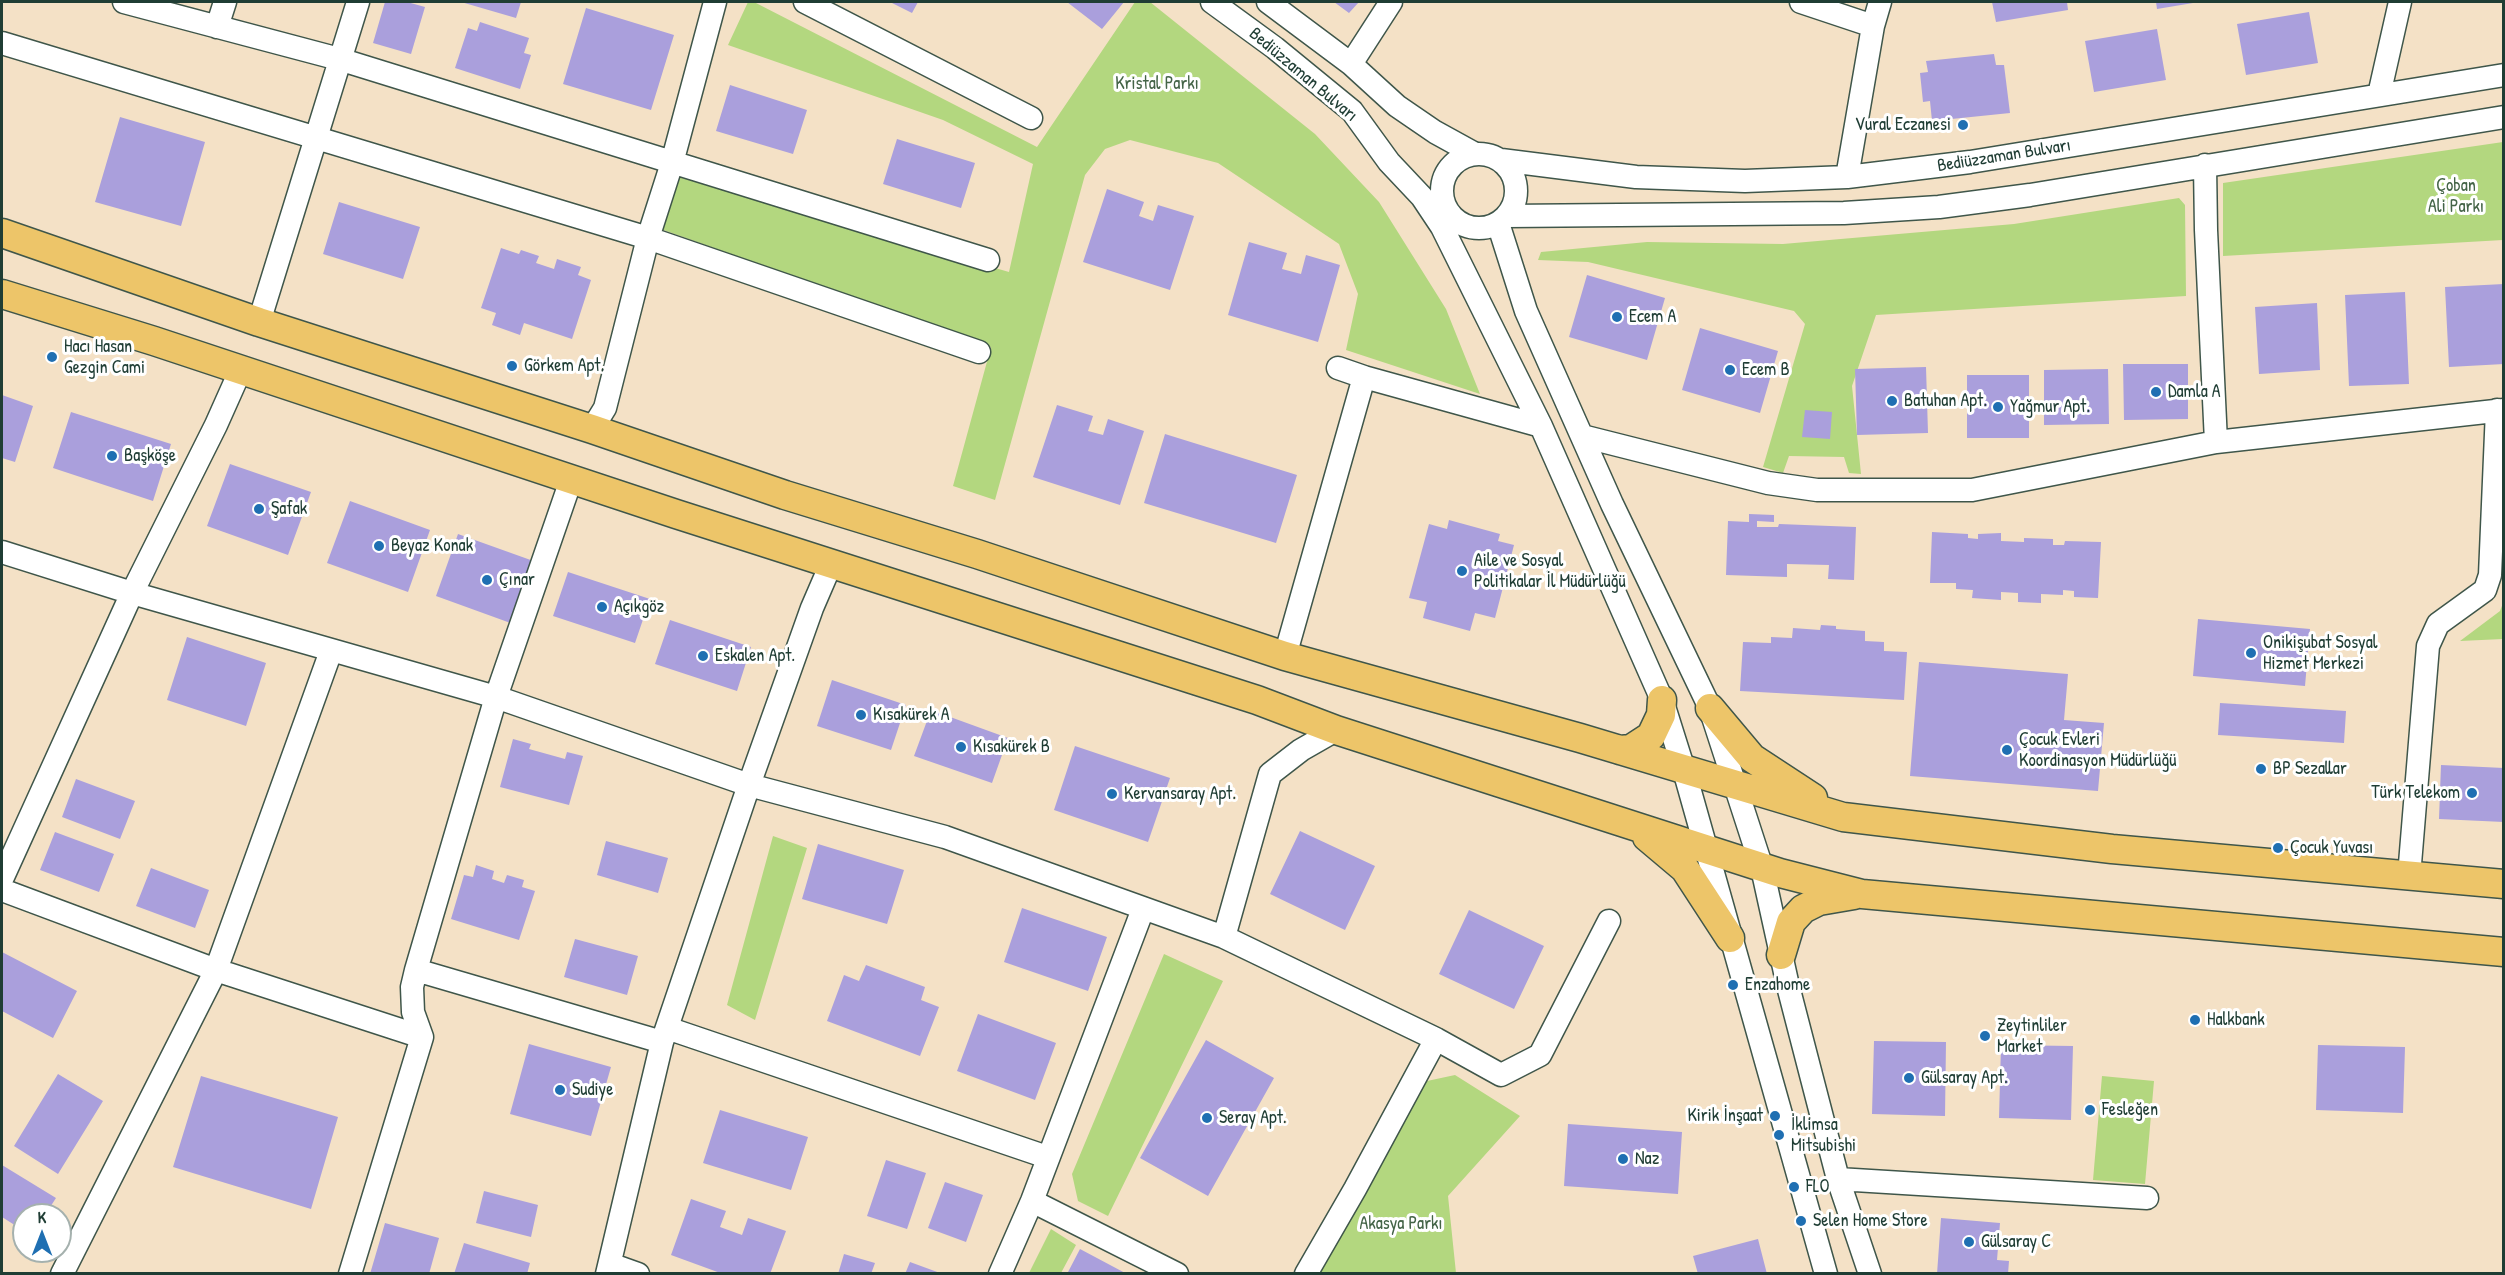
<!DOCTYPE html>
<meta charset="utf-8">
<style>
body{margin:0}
#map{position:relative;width:2505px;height:1275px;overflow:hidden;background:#f4e1c6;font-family:"Patrick Hand",sans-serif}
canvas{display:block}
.frame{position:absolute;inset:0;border:3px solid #1f3d34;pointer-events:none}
.north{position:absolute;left:12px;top:1203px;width:60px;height:60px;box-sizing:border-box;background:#fff;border:2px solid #a5b1ae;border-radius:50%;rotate:0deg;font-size:16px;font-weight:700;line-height:24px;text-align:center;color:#1f3d34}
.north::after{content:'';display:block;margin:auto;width:21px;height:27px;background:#1f6fb2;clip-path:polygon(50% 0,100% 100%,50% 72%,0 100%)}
</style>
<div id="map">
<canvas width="2505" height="1275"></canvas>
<div class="frame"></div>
<div class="north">K</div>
</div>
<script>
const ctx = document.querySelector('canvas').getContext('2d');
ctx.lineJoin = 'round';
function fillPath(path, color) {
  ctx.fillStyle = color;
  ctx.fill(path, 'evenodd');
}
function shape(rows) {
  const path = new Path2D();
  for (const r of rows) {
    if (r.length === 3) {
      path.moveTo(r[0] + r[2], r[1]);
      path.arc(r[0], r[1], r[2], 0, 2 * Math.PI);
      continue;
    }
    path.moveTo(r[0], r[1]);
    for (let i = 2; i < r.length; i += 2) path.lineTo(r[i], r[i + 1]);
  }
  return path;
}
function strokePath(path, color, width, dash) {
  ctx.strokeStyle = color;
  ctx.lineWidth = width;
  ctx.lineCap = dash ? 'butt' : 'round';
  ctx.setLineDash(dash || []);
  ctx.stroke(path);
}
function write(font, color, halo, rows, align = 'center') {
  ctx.font = font + ' "Patrick Hand",sans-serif';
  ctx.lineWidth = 6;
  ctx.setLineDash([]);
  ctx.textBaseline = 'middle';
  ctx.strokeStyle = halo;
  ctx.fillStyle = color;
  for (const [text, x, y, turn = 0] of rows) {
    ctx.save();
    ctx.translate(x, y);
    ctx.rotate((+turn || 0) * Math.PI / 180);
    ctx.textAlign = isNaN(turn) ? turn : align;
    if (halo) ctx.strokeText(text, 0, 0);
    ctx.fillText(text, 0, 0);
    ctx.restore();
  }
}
fillPath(shape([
 [748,2,754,2,1037,147,1135,2,1150,2,1315,134,1379,202,1446,309,1480,394,1346,350,1358,294,1339,244,1218,163,1130,140,1105,149,1085,175,995,500,953,486,991,347,658,228,675,176,1009,272,1033,164,943,120,728,45],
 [2503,142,2503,240,2223,256,2223,183],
 [2179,198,2185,205,2186,296,1876,315,1852,386,1861,474,1849,473,1844,457,1789,456,1783,473,1763,467,1805,324,1794,311,1588,262,1538,260,1541,252,1647,242,1783,244,2014,224],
 [2503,603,2503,639,2460,641,2500,611],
 [773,836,807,848,755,1020,727,1005],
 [1164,954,1223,981,1108,1216,1078,1201,1072,1174],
 [1455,1075,1520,1116,1448,1196,1456,1273,1312,1274,1427,1081],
 [2102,1076,2154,1081,2145,1184,2093,1180],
 [1051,1229,1076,1245,1061,1273,1029,1273]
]), '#b3d77f');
fillPath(shape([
 [385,2,407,2,425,7,411,54,373,43],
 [461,2,521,2,516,18],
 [890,2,918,2,912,13],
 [1067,2,1124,2,1102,29],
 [1334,2,1359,2,1349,13],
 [1992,2,2067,2,2068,10,1996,22],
 [2156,2,2193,2,2193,3,2157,9],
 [586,8,674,35,651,110,563,84],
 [2309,12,2318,63,2246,75,2237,24],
 [480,22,529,38,524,53,531,55,520,89,455,68,468,28,477,31],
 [2157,29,2166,80,2094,92,2085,41],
 [1994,54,1996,65,2004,65,2010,113,1932,121,1930,101,1923,102,1920,73,1928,72,1926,61],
 [730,85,807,110,793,154,716,131],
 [120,117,205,142,181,226,95,202],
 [897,139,975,163,961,208,883,184],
 [1107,189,1144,202,1139,216,1153,221,1158,205,1194,216,1170,290,1083,262],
 [339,202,420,227,403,279,323,254],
 [1249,242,1287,253,1282,269,1301,274,1306,255,1340,265,1318,342,1228,315],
 [501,248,519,254,521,250,539,256,536,263,554,269,557,259,581,267,578,275,591,280,572,339,524,323,520,335,492,325,496,313,481,308],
 [1587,275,1665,298,1647,360,1569,337],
 [2504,284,2504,364,2449,367,2445,287],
 [2405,292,2409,384,2349,386,2345,295],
 [2317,303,2320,370,2259,374,2255,307],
 [1700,328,1778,351,1760,413,1682,390],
 [2123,364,2188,364,2188,419,2124,420],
 [1926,367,1928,433,1857,435,1855,369],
 [2108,369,2109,424,2044,425,2044,370],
 [1967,375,2029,375,2029,438,1967,438],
 [2,395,33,406,15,462,2,458],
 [1057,405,1093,416,1088,431,1103,435,1108,419,1144,431,1120,505,1033,477],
 [1805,410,1832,412,1830,439,1802,437],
 [71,412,171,444,153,501,53,468],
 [1165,434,1297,475,1276,543,1144,503],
 [230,464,311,492,288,555,207,526],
 [350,501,430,530,408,592,327,563],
 [1749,514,1774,515,1774,522,1757,521,1757,527,1778,527,1779,524,1856,527,1854,580,1828,579,1829,565,1787,564,1787,577,1726,575,1728,521,1749,522],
 [1449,520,1500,534,1498,541,1514,545,1495,618,1475,613,1470,631,1423,618,1427,602,1409,598,1429,524,1447,529],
 [1932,532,1968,534,1968,538,1978,539,1978,534,2001,533,2001,541,2024,542,2024,538,2053,539,2053,545,2064,545,2065,541,2101,542,2098,598,2074,597,2074,591,2063,590,2063,595,2041,594,2041,603,2018,602,2018,593,2001,592,2001,600,1972,598,1973,590,1956,589,1956,583,1930,583],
 [458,534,539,563,516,625,436,596],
 [568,572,650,599,635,643,553,616],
 [2198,619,2310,629,2305,686,2193,676],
 [670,620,751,647,737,691,655,664],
 [1821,625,1836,626,1836,629,1865,631,1865,641,1884,642,1884,651,1907,652,1904,700,1740,691,1743,642,1771,643,1771,637,1792,638,1793,628,1820,630],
 [187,637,266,663,246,726,167,700],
 [1919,662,2068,674,2064,720,2104,723,2098,791,1910,776],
 [832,680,906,705,891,750,817,726],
 [2220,703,2346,711,2344,743,2218,735],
 [931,710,1008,738,992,783,914,756],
 [513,739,531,744,529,749,565,759,567,752,583,756,569,805,500,787],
 [1075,746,1170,778,1148,842,1054,810],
 [2441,765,2504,768,2504,822,2439,819],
 [76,779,135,801,120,839,62,817],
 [1300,831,1375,866,1345,930,1270,894],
 [55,832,114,854,99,892,40,870],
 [606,841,668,858,658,893,597,875],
 [818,844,904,870,887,924,802,899],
 [476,865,494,871,492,879,504,883,507,875,524,880,522,887,535,891,519,940,451,919,464,875,473,877],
 [151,868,209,890,195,928,136,906],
 [1022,908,1107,937,1088,991,1004,962],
 [1469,910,1544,946,1514,1009,1439,974],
 [575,939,638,956,627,995,564,977],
 [2,952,77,991,53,1038,2,1011],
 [866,965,925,987,921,1000,939,1007,920,1056,827,1021,844,975,859,981],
 [978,1014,1056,1043,1035,1100,957,1071],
 [1206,1040,1274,1078,1208,1196,1140,1158],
 [1874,1041,1946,1042,1945,1116,1872,1114],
 [529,1044,611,1067,591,1136,510,1114],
 [2001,1045,2073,1046,2071,1120,1999,1118],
 [2318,1045,2405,1047,2403,1113,2316,1110],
 [58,1074,103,1101,58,1174,14,1146],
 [201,1076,338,1117,311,1209,173,1167],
 [720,1110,808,1137,791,1190,703,1163],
 [1568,1124,1682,1132,1678,1194,1564,1186],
 [886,1160,926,1173,907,1229,867,1216],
 [2,1165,56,1198,45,1215,24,1215,24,1231,2,1217],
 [945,1182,983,1195,966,1242,928,1228],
 [484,1191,538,1205,531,1237,476,1223],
 [691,1199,726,1211,720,1227,742,1235,748,1218,786,1231,770,1274,723,1274,671,1255],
 [1941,1218,2000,1223,1997,1260,2009,1261,2008,1274,1937,1274],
 [385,1223,439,1238,429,1274,370,1274],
 [1758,1239,1767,1274,1698,1274,1693,1256],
 [464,1243,530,1263,527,1274,454,1274],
 [1080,1249,1127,1274,1067,1274],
 [844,1254,875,1263,871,1274,838,1274],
 [910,1262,940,1273,940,1274,905,1274]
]), '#aa9fdc');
const minor = shape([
 [124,2,339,59,988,260],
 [805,2,1031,118],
 [1212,2,1275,48,1352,111,1389,162,1422,197,1442,227,1541,426,1662,700,1684,770,1826,1274],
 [1268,2,1351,64,1397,106,1435,132,1475,154],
 [1801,2,1873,26],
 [217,27,225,2],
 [2,43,648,238,979,352],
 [1351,64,1391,2],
 [2379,95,2400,2],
 [1479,191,37],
 [1501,160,1636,177,1745,181,1847,177,1970,162,2504,75],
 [2205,165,2206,230,2216,442],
 [1847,177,1873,26,1880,2],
 [1507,216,1844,213,1939,207,2030,195,2504,117],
 [1498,223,1526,311,1612,504,1710,708,1762,868,1788,986,1838,1179,1870,1274],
 [259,322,358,2],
 [1338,368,1364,377],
 [592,429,605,408,648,238,672,163,715,2],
 [1582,436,1768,483,1817,490,1972,490,2216,442,2504,410],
 [2,552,132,593,496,697,749,785,945,837,1224,937,1436,1039,1501,1075,1540,1055,1609,921],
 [1285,656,1364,377,1541,426],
 [2409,876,2428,646,2438,624,2485,590,2490,575,2497,410],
 [2,879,132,593,216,425,241,369],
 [2,890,216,970,422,1037],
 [1224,937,1270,774,1301,750,1336,730],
 [416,970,662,1042],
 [667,1028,1047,1157],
 [1838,1179,2147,1198],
 [1032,1201,1177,1274],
 [610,1264,638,1274],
 [62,1274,216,970,331,651],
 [350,1274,422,1037,413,1012,412,987,416,970,496,697,571,480],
 [607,1274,662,1042,749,785,812,608,831,564],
 [1000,1274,1032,1201,1143,909],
 [1306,1274,1355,1189,1436,1039]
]);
const major = shape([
 [2,233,259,322,592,429,785,495,977,554,1285,656,1580,738,1843,817,2112,849,2504,884],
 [2,294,154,341,676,514,1257,700,1336,730,1780,873,1862,894,2504,952],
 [1710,708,1752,758,1813,798],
 [1620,750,1631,749,1651,736,1661,715,1662,700],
 [1647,837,1685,869,1730,938],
 [1781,955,1791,922,1803,909,1819,901,1854,895]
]);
strokePath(minor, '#3f564a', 25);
strokePath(major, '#3f564a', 31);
strokePath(minor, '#fff', 22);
strokePath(major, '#edc569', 28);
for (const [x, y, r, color] of [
 [1963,125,6,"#1f6fb2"],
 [1617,317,6,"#1f6fb2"],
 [52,357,6,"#1f6fb2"],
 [512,366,6,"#1f6fb2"],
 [1730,370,6,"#1f6fb2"],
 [2156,392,6,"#1f6fb2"],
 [1892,401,6,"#1f6fb2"],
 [1998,407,6,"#1f6fb2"],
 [112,456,6,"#1f6fb2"],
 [259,509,6,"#1f6fb2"],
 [379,546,6,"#1f6fb2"],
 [1462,571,6,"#1f6fb2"],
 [487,580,6,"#1f6fb2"],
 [602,607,6,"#1f6fb2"],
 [2251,653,6,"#1f6fb2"],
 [703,656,6,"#1f6fb2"],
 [861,715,6,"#1f6fb2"],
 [961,747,6,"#1f6fb2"],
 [2007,750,6,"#1f6fb2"],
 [2261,769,6,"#1f6fb2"],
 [2472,793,6,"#1f6fb2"],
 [1112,794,6,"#1f6fb2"],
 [2278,848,6,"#1f6fb2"],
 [1733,985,6,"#1f6fb2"],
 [2195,1020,6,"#1f6fb2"],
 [1985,1036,6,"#1f6fb2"],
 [1909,1078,6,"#1f6fb2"],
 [560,1090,6,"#1f6fb2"],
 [2090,1110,6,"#1f6fb2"],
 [1775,1116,6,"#1f6fb2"],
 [1207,1118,6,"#1f6fb2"],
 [1779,1135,6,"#1f6fb2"],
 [1623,1159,6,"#1f6fb2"],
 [1794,1187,6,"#1f6fb2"],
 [1801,1221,6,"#1f6fb2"],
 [1969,1242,6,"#1f6fb2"]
]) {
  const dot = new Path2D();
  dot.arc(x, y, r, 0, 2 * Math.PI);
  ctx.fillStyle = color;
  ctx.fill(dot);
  strokePath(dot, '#fff', 2);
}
write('18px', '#1f3d34', '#fff', [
 ["Bediüzzaman Bulvarı",1303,75,40],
 ["Bediüzzaman Bulvarı",2004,156,-9]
]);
write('18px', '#446447', '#fff', [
 ["Kristal Parkı",1157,84],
 ["Çoban",2456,186],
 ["Ali Parkı",2456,207],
 ["Akasya Parkı",1401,1224]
]);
write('18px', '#1f3d34', '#fff', [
 ["Vural Eczanesi",1951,125,"right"],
 ["Ecem A",1629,317],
 ["Hacı Hasan",64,347],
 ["Gezgin Cami",64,368],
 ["Görkem Apt.",524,366],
 ["Ecem B",1742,370],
 ["Damla A",2168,392],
 ["Batuhan Apt.",1904,401],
 ["Yağmur Apt.",2010,407],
 ["Başköşe",124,456],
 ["Şafak",271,509],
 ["Beyaz Konak",391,546],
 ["Aile ve Sosyal",1474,561],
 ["Politikalar İl Müdürlüğü",1474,582],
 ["Çınar",499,580],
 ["Açıkgöz",614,607],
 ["Onikişubat Sosyal",2263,643],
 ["Hizmet Merkezi",2263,664],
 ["Eskalen Apt.",715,656],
 ["Kısakürek A",873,715],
 ["Çocuk Evleri",2019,740],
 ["Koordinasyon Müdürlüğü",2019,761],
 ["Kısakürek B",973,747],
 ["BP Sezallar",2273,769],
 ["Türk Telekom",2460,793,"right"],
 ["Kervansaray Apt.",1124,794],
 ["Çocuk Yuvası",2290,848],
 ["Enzahome",1745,985],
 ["Halkbank",2207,1020],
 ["Zeytinliler",1997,1026],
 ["Market",1997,1047],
 ["Gülsaray Apt.",1921,1078],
 ["Sudiye",572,1090],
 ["Fesleğen",2102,1110],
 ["Kirik İnşaat",1763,1116,"right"],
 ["Seray Apt.",1219,1118],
 ["İklimsa",1791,1125],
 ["Mitsubishi",1791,1146],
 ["Naz",1635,1159],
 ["FLO",1806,1187],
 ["Selen Home Store",1813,1221],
 ["Gülsaray C",1981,1242]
], 'left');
</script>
